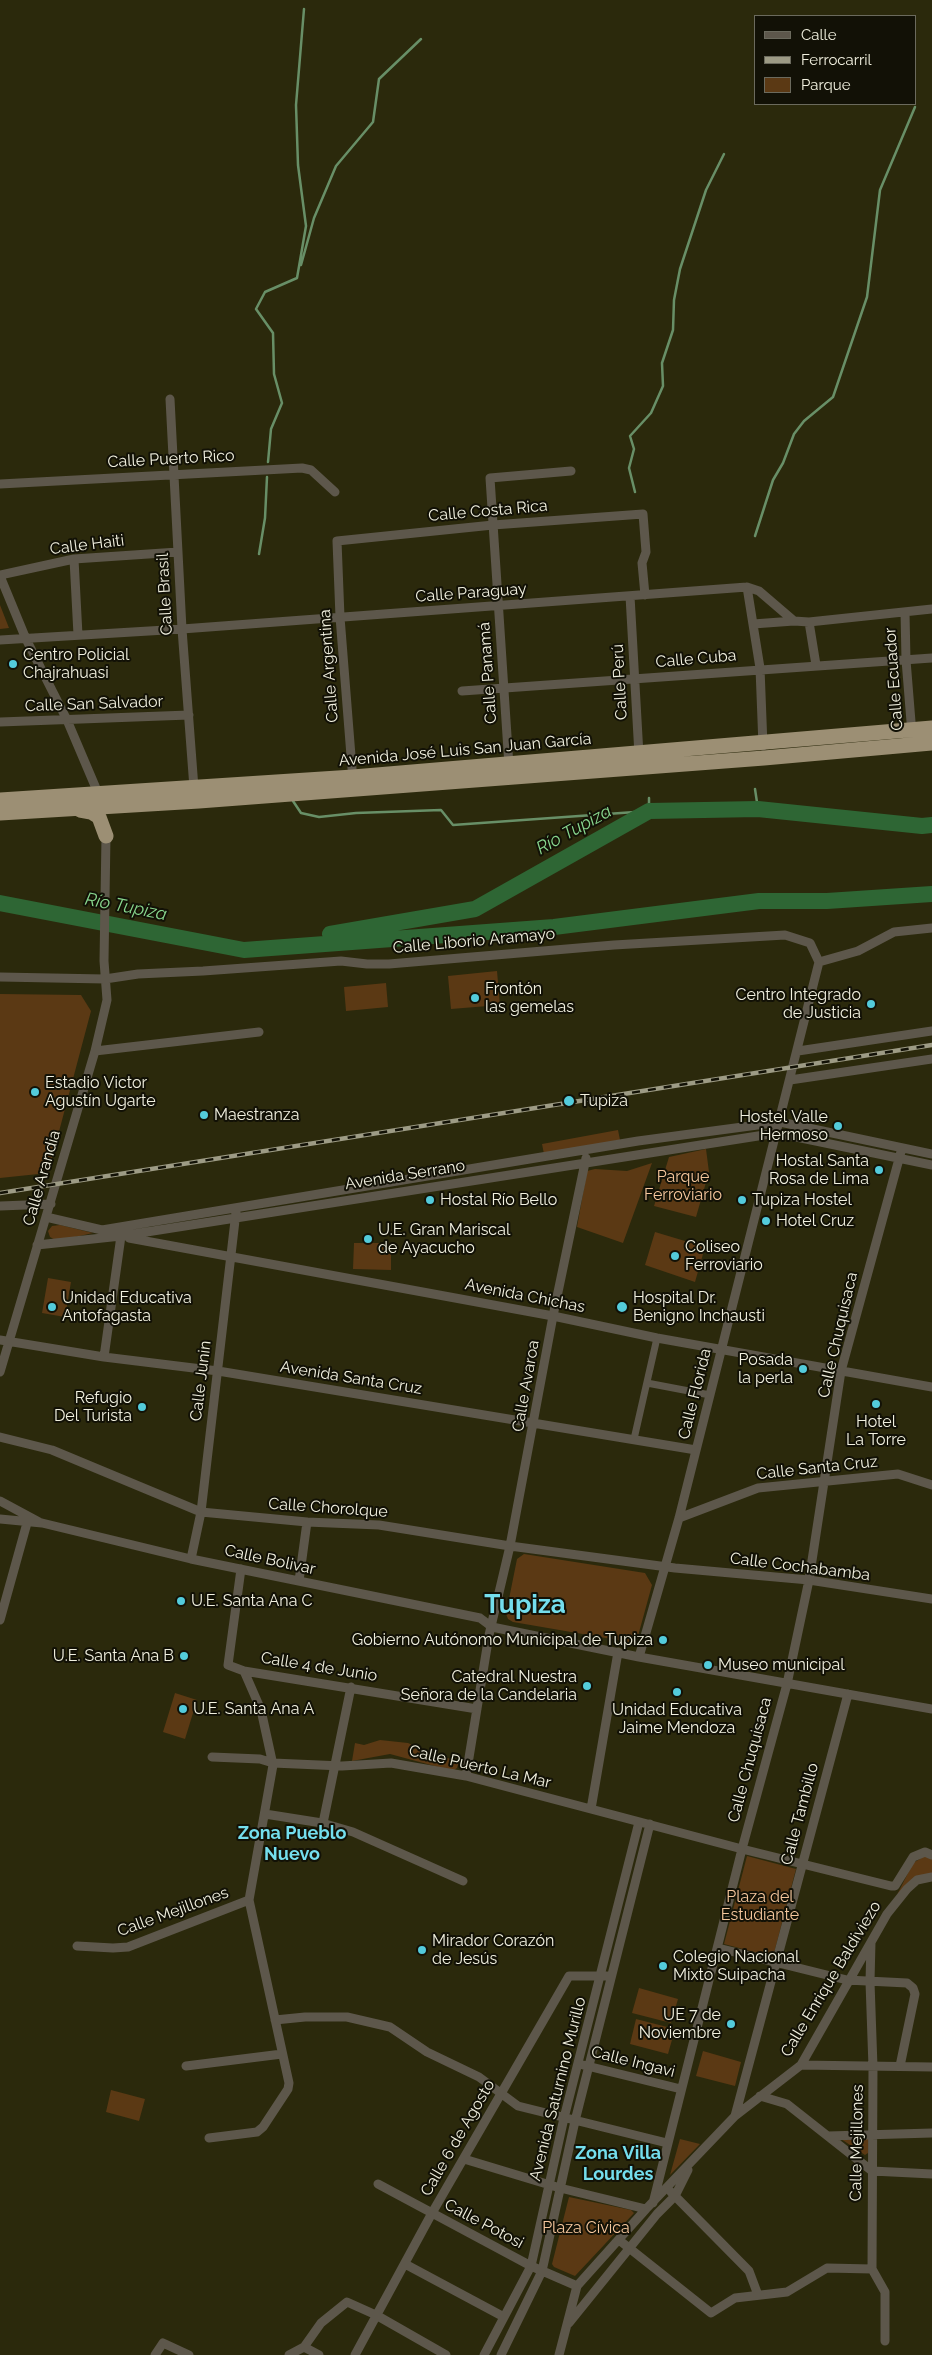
<!DOCTYPE html>
<meta charset="utf-8">
<style>
body{margin:0}
#map{position:relative;width:932px;height:2355px;overflow:hidden;background:#2b290c;font-family:Raleway,sans-serif}
canvas{display:block}
.legend{position:absolute;left:754px;top:15px;width:162px;height:90px;box-sizing:border-box;background:#121106;border:1px solid #6b6a5d;margin:0;padding:6px 9px;list-style:none;font-size:15px;color:#f1f0df}
.legend li{display:flex;align-items:center;gap:10px;height:25px}
.legend b{width:25px;border:1px solid #6b6a5d}
</style>
<div id="map">
<canvas width="932" height="2355"></canvas>
<ul class="legend">
<li><b style="height:6px;background:#5d574b"></b>Calle</li>
<li><b style="height:6px;background:#9d9b85"></b>Ferrocarril</li>
<li><b style="height:14px;background:#5b3914"></b>Parque</li>
</ul>
</div>
<script>
const ctx = document.querySelector('canvas').getContext('2d');
ctx.lineJoin = 'round';
function fillPath(path, color) {
  ctx.fillStyle = color;
  ctx.fill(path, 'evenodd');
}
function shape(rows) {
  const path = new Path2D();
  for (const r of rows) {
    path.moveTo(r[0], r[1]);
    for (let i = 2; i < r.length; i += 2) path.lineTo(r[i], r[i + 1]);
  }
  return path;
}
function strokePath(path, color, width, dash) {
  ctx.strokeStyle = color;
  ctx.lineWidth = width;
  ctx.lineCap = dash ? 'butt' : 'round';
  ctx.setLineDash(dash || []);
  ctx.stroke(path);
}
function write(font, color, halo, rows, align = 'center') {
  ctx.font = font + ' Raleway,sans-serif';
  ctx.lineWidth = 4;
  ctx.setLineDash([]);
  ctx.textBaseline = 'middle';
  ctx.strokeStyle = halo;
  ctx.fillStyle = color;
  for (const [text, x, y, turn = 0] of rows) {
    ctx.save();
    ctx.translate(x, y);
    ctx.rotate((+turn || 0) * Math.PI / 180);
    ctx.textAlign = isNaN(turn) ? turn : align;
    if (halo) ctx.strokeText(text, 0, 0);
    ctx.fillText(text, 0, 0);
    ctx.restore();
  }
}
fillPath(shape([
 [0,605,9,628,0,629],
 [497,971,500,1005,451,1009,448,976],
 [386,983,388,1007,346,1011,344,987],
 [0,994,81,995,91,1011,48,1173,0,1178],
 [618,1130,620,1140,544,1154,542,1144],
 [706,1149,709,1172,696,1217,654,1206,669,1157],
 [652,1163,623,1243,577,1227,587,1171,595,1169,627,1171],
 [60,1225,93,1233,57,1241,50,1237,48,1231,52,1226],
 [655,1232,705,1247,695,1282,645,1265],
 [354,1243,391,1243,391,1270,353,1269],
 [48,1278,71,1282,65,1317,42,1313],
 [524,1554,645,1573,652,1585,638,1636,629,1642,513,1622,508,1619,506,1614,517,1559],
 [175,1693,197,1700,185,1739,163,1732],
 [380,1740,408,1743,432,1754,459,1761,457,1768,453,1771,390,1754,352,1761,355,1743,364,1745],
 [747,1856,796,1869,773,1957,724,1944],
 [925,1856,932,1858,932,1873,915,1878,896,1897,913,1863],
 [639,1988,678,1999,671,2023,632,2013],
 [636,2019,675,2029,668,2054,630,2044],
 [703,2051,741,2062,735,2086,696,2076],
 [111,2090,145,2099,139,2121,106,2112],
 [869,2137,868,2153,865,2155,841,2139],
 [680,2139,700,2144,670,2175],
 [569,2197,631,2210,634,2213,575,2276,554,2267,552,2264]
]), '#5b3914');
strokePath(shape([
 [301,265,314,218,336,166,373,122,379,79,421,39],
 [268,462,271,429,282,403,274,374,273,333,256,309,265,292,297,278,306,226,298,165,296,105,304,9],
 [635,492,629,468,634,449,630,436,651,413,663,386,662,363,673,330,674,300,680,269,706,190,724,154],
 [755,536,773,480,783,463,794,434,804,421,833,397,867,297,880,190,915,107],
 [259,554,265,518,267,477],
 [755,789,758,809],
 [293,801,301,813,319,817,356,813,441,810,453,825,649,811,649,798]
]), '#688f67', 2.5);
strokePath(shape([
 [0,903,244,950,554,927,759,901,827,901,932,894],
 [330,934,475,909,649,811,758,809,922,826,932,825]
]), '#2e6634', 16);
strokePath(shape([
 [647,1383,710,1395],
 [634,1439,657,1338]
]), '#5d574b', 7);
strokePath(shape([
 [170,399,182,629,194,788],
 [0,484,302,468,311,470,335,492],
 [74,559,78,635],
 [0,575,74,559,178,552],
 [0,576,26,639,67,720,98,793],
 [747,587,760,668,763,746],
 [630,596,639,755],
 [905,612,906,660,912,734],
 [809,622,816,665],
 [753,624,794,621],
 [0,640,182,629,747,587,759,591,794,621,809,622,932,609],
 [462,691,932,658],
 [0,722,189,715],
 [509,766,490,478,571,471],
 [353,781,340,617,337,541,493,525,643,514,646,552,642,563,645,595],
 [0,977,105,979,138,974,203,971,341,961,367,964,389,964,614,945,785,935,810,943,819,962,858,951,894,932,932,928],
 [95,1051,259,1032],
 [798,1051,932,1031],
 [790,1080,932,1059],
 [0,1206,51,1204],
 [46,1217,102,1230,638,1141,780,1122,932,1154],
 [129,1238,553,1316,657,1338,932,1387],
 [37,1245,121,1236,777,1133,932,1165],
 [0,1340,104,1357,218,1371,696,1450],
 [104,1357,121,1236],
 [0,1372,95,1051,107,1000,104,961,106,836],
 [0,1437,52,1450,201,1512,307,1522,379,1525,510,1546,675,1568,809,1580,932,1599],
 [0,1501,39,1522],
 [679,1518,758,1488,898,1474,932,1485],
 [0,1519,42,1523,191,1559,480,1618,492,1627,639,1657,932,1709],
 [191,1559,201,1512,236,1212],
 [299,1581,307,1522],
 [0,1620,27,1523],
 [639,1657,679,1518,819,962],
 [244,1671,477,1709],
 [212,1757,260,1759,273,1763,342,1766,391,1763,466,1776,742,1849,891,1886,895,1886,913,1857,925,1852,932,1855],
 [466,1776,489,1635,510,1546,553,1316,586,1158],
 [591,1809,618,1652],
 [265,1814,322,1823,353,1832,463,1881],
 [323,1823,351,1687],
 [871,1942,870,1982,873,2067,872,2269,885,2292,885,2341],
 [77,1946,113,1948,128,1947,249,1900],
 [718,1948,847,1980,907,1983,913,1988,915,1994,900,2066],
 [275,2020,305,2017,347,2017,390,2027,427,2052,479,2077,518,2106,667,2143],
 [583,2065,681,2089],
 [801,2065,932,2067],
 [186,2066,282,2054],
 [760,2096,787,2104,872,2171,932,2174],
 [735,2116,848,1694],
 [828,2136,932,2133],
 [209,2138,257,2132,263,2127,288,2089,289,2083,249,1900,273,1765,261,1710,244,1671,228,1665,241,1569],
 [464,2159,560,2188,646,2209],
 [378,2184,531,2266,577,2286],
 [671,2192,749,2271,758,2295],
 [653,2203,742,1849,787,1684,809,1580,841,1371,902,1148],
 [619,2240,711,2313,735,2298,787,2292,827,2268,872,2269],
 [405,2264,504,2317],
 [569,2323,657,2214,675,2196,688,2170],
 [304,2347,319,2355],
 [155,2355,163,2343,189,2355],
 [289,2355,304,2347,321,2323,347,2302,376,2315,446,2355],
 [355,2355,432,2213,569,1976,607,1976],
 [484,2355,531,2266,564,2118,639,1822],
 [501,2355,542,2271,575,2121,650,1824],
 [559,2355,577,2286,646,2209,735,2116,801,2065,887,1914,907,1889,917,1880,932,1877]
]), '#5d574b', 9);
strokePath(shape([
 [0,800,353,777,932,728],
 [80,810,91,812,99,817,106,836],
 [0,813,199,801,764,758,932,743]
]), '#9c8f74', 15);
const rail = shape([
 [0,1193,932,1045]
]);
strokePath(rail, '#9d9b85', 4.5);
strokePath(rail, '#121106', 2.5, [8]);
for (const [x, y, r, color] of [
 [13,664,5,"#53cbdb"],
 [475,998,5,"#53cbdb"],
 [871,1004,5,"#53cbdb"],
 [35,1092,5,"#53cbdb"],
 [569,1101,6,"#53cbdb"],
 [204,1115,5,"#53cbdb"],
 [838,1126,5,"#53cbdb"],
 [879,1170,5,"#53cbdb"],
 [430,1200,5,"#53cbdb"],
 [742,1200,5,"#53cbdb"],
 [766,1221,5,"#53cbdb"],
 [368,1239,5,"#53cbdb"],
 [675,1256,5,"#53cbdb"],
 [52,1307,5,"#53cbdb"],
 [622,1307,6,"#53cbdb"],
 [803,1369,5,"#53cbdb"],
 [876,1404,5,"#53cbdb"],
 [142,1407,5,"#53cbdb"],
 [181,1601,5,"#53cbdb"],
 [663,1640,5,"#53cbdb"],
 [184,1656,5,"#53cbdb"],
 [708,1665,5,"#53cbdb"],
 [587,1686,5,"#53cbdb"],
 [677,1692,5,"#53cbdb"],
 [183,1709,5,"#53cbdb"],
 [422,1950,5,"#53cbdb"],
 [663,1966,5,"#53cbdb"],
 [731,2024,5,"#53cbdb"]
]) {
  const dot = new Path2D();
  dot.arc(x, y, r, 0, 2 * Math.PI);
  ctx.fillStyle = color;
  ctx.fill(dot);
  strokePath(dot, '#121106', 2);
}
write('16px', '#f1f0df', '#121106', [
 ["Calle Puerto Rico",171,459,-3],
 ["Calle Costa Rica",488,511,-5],
 ["Calle Haiti",87,545,-7],
 ["Calle Paraguay",471,593,-4],
 ["Calle Brasil",165,594,-93],
 ["Calle Cuba",696,659,-5],
 ["Calle Argentina",329,666,-94],
 ["Calle Panamá",488,673,-94],
 ["Calle Ecuador",894,679,-94],
 ["Calle Perú",620,682,-93],
 ["Calle San Salvador",94,704,-2],
 ["Avenida José Luis San Juan García",465,750,-5],
 ["Calle Liborio Aramayo",474,941,-5],
 ["Avenida Serrano",405,1175,-9],
 ["Calle Arandia",42,1178,-74],
 ["Avenida Chichas",525,1296,11],
 ["Calle Chuquisaca",838,1335,-77],
 ["Avenida Santa Cruz",351,1378,9],
 ["Calle Junin",201,1381,-83],
 ["Calle Avaroa",526,1386,-80],
 ["Calle Florida",695,1394,-76],
 ["Calle Santa Cruz",817,1468,-6],
 ["Calle Chorolque",328,1508,4],
 ["Calle Bolivar",270,1560,12],
 ["Calle Cochabamba",800,1567,7],
 ["Calle 4 de Junio",319,1667,9],
 ["Calle Chuquisaca",750,1760,-75],
 ["Calle Puerto La Mar",480,1767,13],
 ["Calle Tambillo",800,1814,-75],
 ["Calle Mejillones",173,1912,-20],
 ["Calle Enrique Baldiviezo",831,1979,-59],
 ["Calle Ingavi",633,2062,14],
 ["Avenida Saturnino Murillo",558,2089,-76],
 ["Calle 6 de Agosto",458,2138,-60],
 ["Calle Mejillones",857,2143,-89],
 ["Calle Potosi",484,2224,28]
]);
write('16px', '#f1f0df', '#121106', [
 ["Centro Policial",23,655],
 ["Chajrahuasi",23,673],
 ["Frontón",485,989],
 ["las gemelas",485,1007],
 ["Centro Integrado",861,995,"right"],
 ["de Justicia",861,1013,"right"],
 ["Estadio Victor",45,1083],
 ["Agustín Ugarte",45,1101],
 ["Tupiza",580,1101],
 ["Maestranza",214,1115],
 ["Hostel Valle",828,1117,"right"],
 ["Hermoso",828,1135,"right"],
 ["Hostal Santa",869,1161,"right"],
 ["Rosa de Lima",869,1179,"right"],
 ["Hostal Río Bello",440,1200],
 ["Tupiza Hostel",752,1200],
 ["Hotel Cruz",776,1221],
 ["U.E. Gran Mariscal",378,1230],
 ["de Ayacucho",378,1248],
 ["Coliseo",685,1247],
 ["Ferroviario",685,1265],
 ["Unidad Educativa",62,1298],
 ["Antofagasta",62,1316],
 ["Hospital Dr.",633,1298],
 ["Benigno Inchausti",633,1316],
 ["Posada",793,1360,"right"],
 ["la perla",793,1378,"right"],
 ["Refugio",132,1398,"right"],
 ["Del Turista",132,1416,"right"],
 ["Hotel",876,1422,"center"],
 ["La Torre",876,1440,"center"],
 ["U.E. Santa Ana C",191,1601],
 ["Gobierno Autónomo Municipal de Tupiza",653,1640,"right"],
 ["U.E. Santa Ana B",174,1656,"right"],
 ["Museo municipal",718,1665],
 ["Catedral Nuestra",577,1677,"right"],
 ["Señora de la Candelaria",577,1695,"right"],
 ["U.E. Santa Ana A",193,1709],
 ["Unidad Educativa",677,1710,"center"],
 ["Jaime Mendoza",677,1728,"center"],
 ["Mirador Corazón",432,1941],
 ["de Jesús",432,1959],
 ["Colegio Nacional",673,1957],
 ["Mixto Suipacha",673,1975],
 ["UE 7 de",721,2015,"right"],
 ["Noviembre",721,2033,"right"]
], 'left');
write('16px', '#f6c79d', '#121106', [
 ["Parque",683,1177],
 ["Ferroviario",683,1195],
 ["Plaza del",760,1897],
 ["Estudiante",760,1915],
 ["Plaza Cívica",586,2228]
]);
write('italic 18px', '#88d78e', '#121106', [
 ["Río Tupiza",574,830,-29],
 ["Río Tupiza",126,907,11]
]);
write('bold 18px', '#74deed', '#121106', [
 ["Zona Pueblo",292,1834],
 ["Nuevo",292,1855],
 ["Zona Villa",618,2154],
 ["Lourdes",618,2175]
]);
write('bold 26px', '#74deed', '#121106', [
 ["Tupiza",525,1605]
]);
</script>
